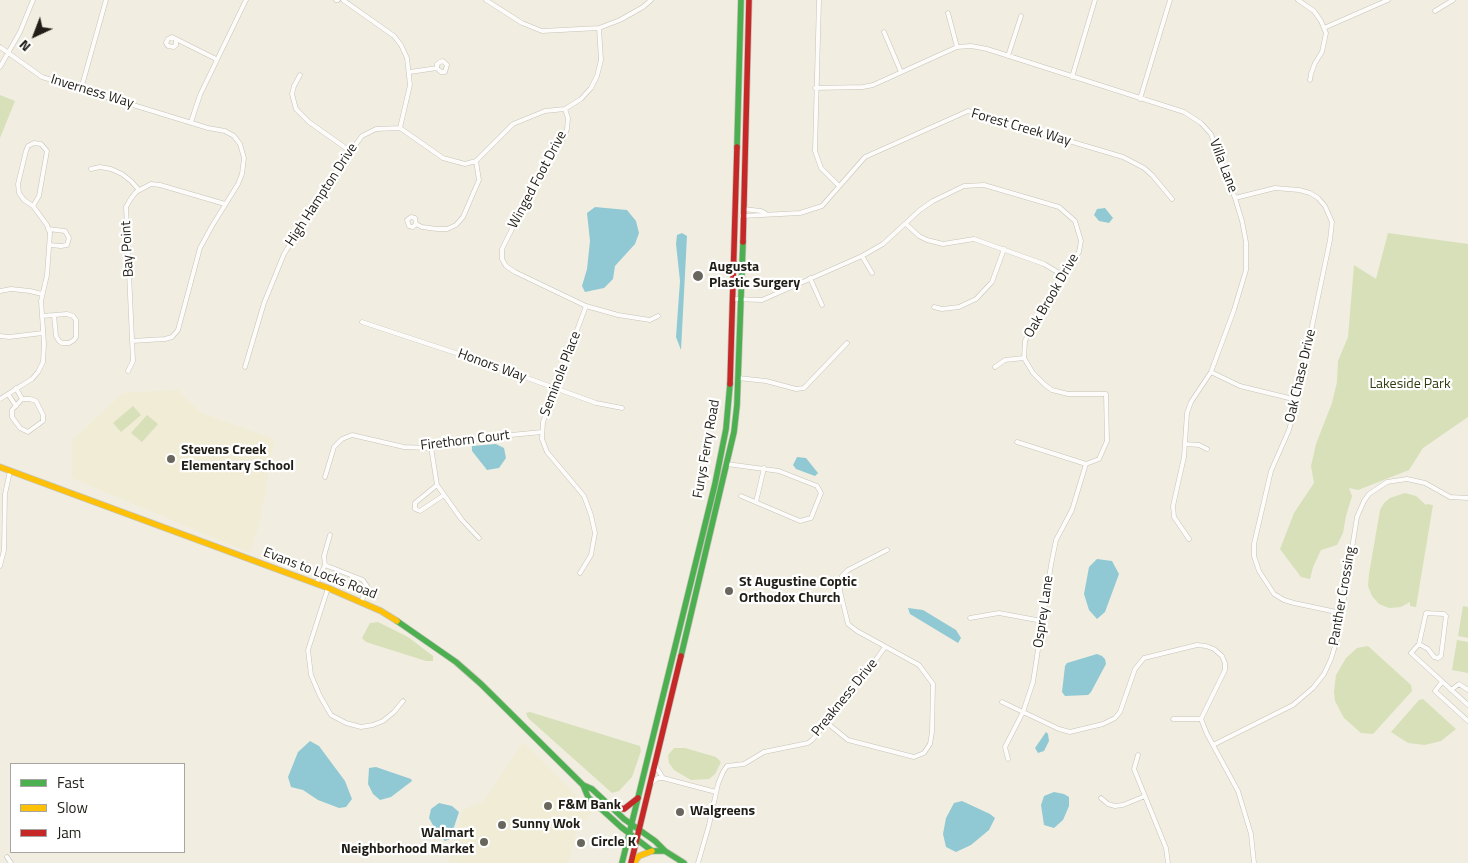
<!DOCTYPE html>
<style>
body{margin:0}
#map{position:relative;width:1468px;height:863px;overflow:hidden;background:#f1eee1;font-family:"Titillium Web",sans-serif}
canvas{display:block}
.legend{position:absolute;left:10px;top:763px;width:175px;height:90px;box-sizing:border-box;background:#fff;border:1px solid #a6a5a2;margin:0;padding:6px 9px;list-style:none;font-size:15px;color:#201e16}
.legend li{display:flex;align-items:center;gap:10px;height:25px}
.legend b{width:25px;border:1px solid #a6a5a2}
.north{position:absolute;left:10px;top:10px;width:50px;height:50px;-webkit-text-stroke:4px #fff;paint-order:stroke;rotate:223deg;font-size:14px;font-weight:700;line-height:20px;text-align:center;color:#201e16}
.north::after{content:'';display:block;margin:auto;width:18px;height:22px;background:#201e16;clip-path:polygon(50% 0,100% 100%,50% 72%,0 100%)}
</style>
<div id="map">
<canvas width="1468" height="863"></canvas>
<ul class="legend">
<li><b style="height:6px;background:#4caf50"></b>Fast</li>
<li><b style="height:6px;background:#ffc107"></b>Slow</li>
<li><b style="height:6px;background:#c62828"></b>Jam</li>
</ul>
<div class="north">N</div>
</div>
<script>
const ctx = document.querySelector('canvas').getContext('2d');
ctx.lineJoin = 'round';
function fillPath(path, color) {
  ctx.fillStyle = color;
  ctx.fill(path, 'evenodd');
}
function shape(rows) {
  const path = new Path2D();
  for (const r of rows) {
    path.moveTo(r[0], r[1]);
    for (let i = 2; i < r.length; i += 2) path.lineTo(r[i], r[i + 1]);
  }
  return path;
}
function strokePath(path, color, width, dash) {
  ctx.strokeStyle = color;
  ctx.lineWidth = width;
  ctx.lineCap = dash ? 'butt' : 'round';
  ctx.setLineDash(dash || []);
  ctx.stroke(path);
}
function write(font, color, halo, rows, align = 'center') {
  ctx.font = font + ' "Titillium Web",sans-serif';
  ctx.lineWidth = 4.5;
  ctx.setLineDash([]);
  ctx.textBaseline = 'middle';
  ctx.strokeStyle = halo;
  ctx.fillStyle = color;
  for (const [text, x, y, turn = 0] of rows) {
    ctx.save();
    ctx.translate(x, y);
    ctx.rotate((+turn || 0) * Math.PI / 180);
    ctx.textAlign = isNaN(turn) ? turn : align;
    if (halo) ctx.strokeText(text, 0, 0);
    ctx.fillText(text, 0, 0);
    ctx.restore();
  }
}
fillPath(shape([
 [178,390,201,413,274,439,260,521,250,553,72,478,72,440,123,393],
 [523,742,593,812,577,828,569,861,566,863,448,863,463,809,483,802]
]), '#f1ecd5');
fillPath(shape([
 [0,95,15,101,0,138],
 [1388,233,1468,244,1468,417,1423,448,1409,470,1358,490,1349,488,1352,496,1346,516,1343,533,1337,545,1321,550,1313,567,1310,579,1301,577,1280,549,1294,513,1314,483,1311,466,1316,444,1332,403,1337,382,1338,361,1348,337,1354,265,1376,279],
 [133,406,141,415,121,432,113,423],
 [147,415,158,424,142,442,131,433],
 [1405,493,1416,496,1426,505,1427,504,1433,505,1416,607,1410,606,1410,602,1401,607,1389,608,1379,604,1372,596,1368,586,1369,574,1380,510,1384,503,1390,498],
 [1463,606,1468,607,1468,638,1458,636],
 [378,622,408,637,433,656,433,661,426,661,366,642,362,638,370,623],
 [1457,640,1468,642,1468,673,1452,670],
 [1368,646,1411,685,1412,691,1373,734,1361,733,1344,718,1335,701,1334,692,1336,675,1346,658,1357,648],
 [1423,699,1456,729,1441,741,1425,745,1408,743,1391,732,1419,700],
 [530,712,640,746,641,751,632,777,619,791,612,793,528,718,526,713],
 [674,748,685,748,716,757,721,762,715,774,709,779,691,780,674,770,669,763,668,755]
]), '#d7e0b9');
fillPath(shape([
 [595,207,627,210,636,221,639,233,635,244,615,266,613,279,604,288,585,292,582,286,587,269,590,241,587,213],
 [1105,208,1113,218,1109,223,1099,221,1094,215,1097,209],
 [682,233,687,236,681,350,676,337,680,281,676,244,677,235],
 [496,444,504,448,506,458,499,468,487,470,472,451,472,446],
 [797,457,806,458,818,473,815,476,796,469,793,465],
 [1097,559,1112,561,1119,574,1105,612,1097,619,1089,610,1084,594,1089,567],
 [908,608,923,610,956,630,961,638,958,643,910,614],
 [1097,654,1102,656,1105,659,1106,664,1091,692,1088,695,1065,696,1062,692,1065,666,1067,663],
 [1046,732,1048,734,1049,741,1044,751,1038,753,1035,748],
 [310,741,319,746,345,781,352,799,346,807,339,808,318,800,303,790,291,787,288,777,298,752],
 [376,767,411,779,412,781,391,797,380,800,373,794,368,784,369,768],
 [1054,792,1064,794,1069,797,1069,806,1063,820,1054,828,1044,825,1041,805,1044,796],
 [962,801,990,814,995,818,989,830,971,845,956,852,946,847,943,834,946,818,954,803],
 [439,803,452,806,459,812,450,839,445,841,438,834,429,818,431,809]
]), '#90c9d3');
const street = shape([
 [336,0,338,0],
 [343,0,394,36,401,45,407,58,410,85,400,128],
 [486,0,522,23,542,31,599,28,620,20,643,7,651,0],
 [819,0,815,151,821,168,839,186],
 [1298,0,1314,11,1321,21,1326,33,1322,52,1315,63,1311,74,1310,80],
 [1435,11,1453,0],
 [948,13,957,47],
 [1324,28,1388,0],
 [884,32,901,72],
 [176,40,176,45,174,47,168,46,166,43,168,39,172,37,216,59],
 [0,47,42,77,208,128,225,131,234,136,240,144,244,158,242,174,238,184,212,226,200,248,178,330,172,337,165,339,132,341],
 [1008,56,1021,16],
 [0,67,20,32,33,0],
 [410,72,437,68,441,72,445,72,447,65,443,61,440,62,437,64,437,68],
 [300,75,294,86,292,94,296,109,309,122,350,151],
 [1072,77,1095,0],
 [815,88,863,87,873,85,957,47,971,46,987,49,1184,112,1201,123,1211,134,1235,198,1242,221,1246,242,1246,270,1234,310,1211,372,1191,402,1187,413,1184,457,1173,506,1174,517,1189,539],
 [81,89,106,0],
 [1140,99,1170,0],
 [565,109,568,118,567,129,563,139,547,159,502,249,502,259,506,266,515,272,586,306,618,315,650,320,658,316],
 [191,122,200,95,246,0],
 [91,169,100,167,111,169,122,174,131,181,139,190],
 [1235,198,1275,188,1299,190,1310,193,1318,198,1325,206,1332,222,1330,240,1295,408,1289,430,1271,471,1254,544,1254,556,1259,571,1274,594,1284,600,1294,603,1341,613],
 [743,209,761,211,765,213],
 [742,216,800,213,822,206,865,157,968,111,1123,157,1144,168,1152,175,1172,199],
 [416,224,413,227,409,226,407,220,411,217,415,218,416,224,422,227,437,229,447,229,456,225,463,217,479,180,476,161],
 [906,224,919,236,927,240,943,244,974,239,1044,264,1064,276],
 [48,229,65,231,69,238,67,245,61,246,50,245],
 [862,256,872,273],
 [810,278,822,305],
 [0,291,11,289,30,291,42,294],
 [733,299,762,300,862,256,883,244,920,210,933,201,964,186,984,185,1059,207,1075,221,1081,241,1079,252,1030,330,1025,341,1024,358,1033,373,1045,385,1052,390,1068,394,1106,394,1107,441,1099,459,1086,464,1017,442],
 [934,307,942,309,959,307,976,299,992,282,1004,249],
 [42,316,54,315,67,314,73,316,76,320,76,337,74,340,69,343,62,343,59,341,56,336,54,315],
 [362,322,486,363,596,403,622,408],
 [0,336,9,337,43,333],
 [245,367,264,303,284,254,336,171,362,136,376,129,400,128,443,158,465,164,476,161,513,124,545,111,565,109,581,99,591,88,597,76,601,60,599,28],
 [995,367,1005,360,1024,358],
 [128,371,133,361,126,207,130,200,136,192,151,184,160,185,225,204],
 [1211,372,1240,386,1297,400],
 [738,378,766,381,796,389,804,388,847,343],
 [16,388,22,399,30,399,36,401,43,415,43,421,28,432,20,428,12,417,12,410,22,399],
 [8,394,16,406],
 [0,399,32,379,38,372,43,362,44,344,41,301,47,275,50,233,47,225,33,206,24,200,19,193,18,184,26,151,28,146,34,143,41,144,47,151,39,196,33,206],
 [1185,444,1199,445,1207,449],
 [431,447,437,485,462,520,479,538],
 [727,464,779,471,817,486,821,493,811,518,800,521,741,496],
 [325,477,334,447,342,439,352,435,404,447,426,448,459,440,542,432],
 [437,485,415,503,415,509,420,511,444,495],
 [756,502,764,468],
 [325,565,363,580,367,586,361,603],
 [0,566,4,550,5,494,10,471],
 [580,573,591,555,595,533,591,515,584,496,547,452,542,439,543,422,586,306],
 [316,584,325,565,324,556,330,535],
 [328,588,308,650,311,675,320,696,331,715,346,723,361,727,373,725,383,721,394,712,403,701],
 [970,618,999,613,1042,621],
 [1419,644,1426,613,1444,614,1446,616,1441,656,1438,658,1434,657,1428,649,1419,644,1411,653,1468,705],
 [1442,682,1435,691,1468,721],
 [1451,690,1459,684,1468,690],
 [1002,702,1059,729,1070,732,1103,724,1115,718,1120,712,1135,669,1144,658,1197,645,1206,646,1214,649,1222,656,1225,663,1225,670,1201,719,1207,734,1238,791,1251,834,1254,863],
 [1173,719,1201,719],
 [826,722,848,740,914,757,924,753,930,744,932,732,933,684,919,665,857,631,848,624,840,591,840,584,842,576,848,570,887,550],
 [1213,745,1293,705,1313,688,1324,674,1331,659,1338,636,1357,517,1364,501,1369,494,1387,482,1407,479,1425,483,1450,497,1468,498],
 [1138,755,1134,769,1166,848,1168,863],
 [1008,759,1005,747,1023,712,1033,682,1051,565,1056,540,1072,510,1086,464],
 [655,765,663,778],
 [651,783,658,778,663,778,716,792],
 [1101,798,1108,804,1115,806,1123,805,1145,796],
 [7,857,11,863],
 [698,863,709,825,718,784,723,772,727,766,744,764,764,752,808,743,812,740,862,679,885,647]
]);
const fast = shape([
 [737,147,741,0],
 [397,621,456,662,481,684,583,785],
 [681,656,734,432,737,405,743,242],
 [665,851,652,851,621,827,588,797,583,785,592,789,624,819,655,841,665,851,684,863],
 [622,863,715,484,726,429,730,384]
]);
const slow = shape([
 [0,467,328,588,381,611,397,621],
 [634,863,639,856,652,851]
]);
const jam = shape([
 [743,242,749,0],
 [730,384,737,147],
 [611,806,624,809,638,798],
 [631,863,681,656]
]);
strokePath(street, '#c5c3b8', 5);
strokePath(fast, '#c5c3b8', 7);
strokePath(slow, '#c5c3b8', 7);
strokePath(jam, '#c5c3b8', 7);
strokePath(street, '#fdfcfa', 4);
strokePath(fast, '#4caf50', 5.5);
strokePath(slow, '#ffc107', 5.5);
strokePath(jam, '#c62828', 5.5);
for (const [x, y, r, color] of [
 [698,276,6,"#69675d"],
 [171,459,5,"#69675d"],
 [729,591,5,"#69675d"],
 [548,806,5,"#69675d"],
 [680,812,5,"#69675d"],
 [502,825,5,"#69675d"],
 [484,842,5,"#69675d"],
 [581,843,5,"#69675d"]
]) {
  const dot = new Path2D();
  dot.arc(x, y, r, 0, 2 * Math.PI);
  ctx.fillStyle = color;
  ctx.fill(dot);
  strokePath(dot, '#fff', 2);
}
write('14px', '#201e16', '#fff', [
 ["Inverness Way",92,92,17],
 ["Forest Creek Way",1021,128,16],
 ["Villa Lane",1223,166,69],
 ["Winged Foot Drive",538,180,-62],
 ["High Hampton Drive",322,195,-57],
 ["Bay Point",128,249,-93],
 ["Oak Brook Drive",1052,296,-60],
 ["Honors Way",492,366,20],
 ["Seminole Place",561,374,-69],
 ["Oak Chase Drive",1301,376,-77],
 ["Firethorn Court",465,441,-7],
 ["Furys Ferry Road",707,449,-80],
 ["Evans to Locks Road",320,574,21],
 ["Panther Crossing",1343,596,-80],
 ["Osprey Lane",1044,612,-82],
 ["Preakness Drive",845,698,-51]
]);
write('bold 14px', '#201e16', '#fff', [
 ["Augusta",709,268],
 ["Plastic Surgery",709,284],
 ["Stevens Creek",181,451],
 ["Elementary School",181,467],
 ["St Augustine Coptic",739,583],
 ["Orthodox Church",739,599],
 ["F&M Bank",558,806],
 ["Walgreens",690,812],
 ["Sunny Wok",512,825],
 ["Walmart",474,834,"right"],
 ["Neighborhood Market",474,850,"right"],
 ["Circle K",591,843]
], 'left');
write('14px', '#323d0f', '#fff', [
 ["Lakeside Park",1410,385]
]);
</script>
